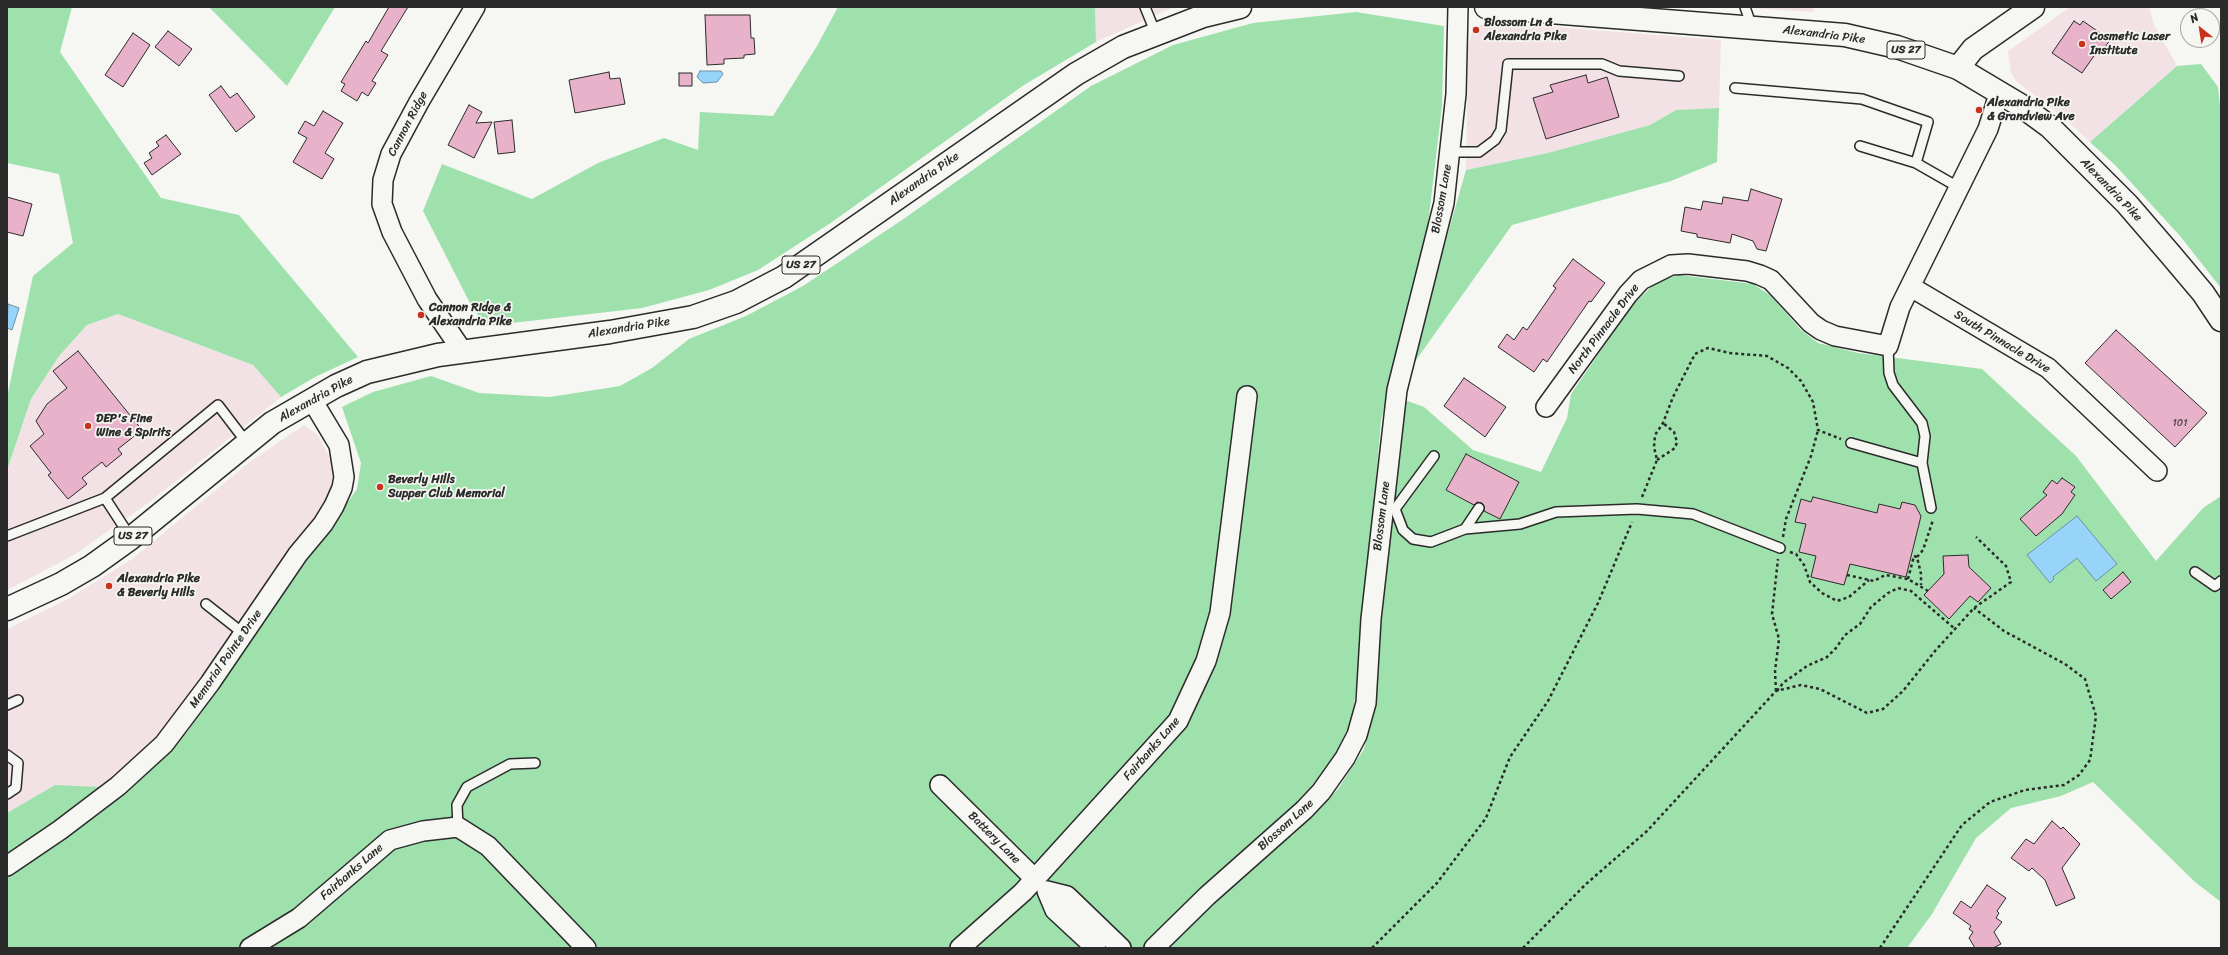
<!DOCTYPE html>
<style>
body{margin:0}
#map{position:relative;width:2228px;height:955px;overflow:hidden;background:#f6f6f2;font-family:Sriracha,sans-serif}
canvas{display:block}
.frame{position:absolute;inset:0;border:8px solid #2b2b2b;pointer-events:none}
.north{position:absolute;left:2180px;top:8px;width:40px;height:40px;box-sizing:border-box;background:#f6f6f2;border:1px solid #a5a5a2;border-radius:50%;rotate:330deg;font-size:11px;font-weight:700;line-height:16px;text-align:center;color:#2b2b2b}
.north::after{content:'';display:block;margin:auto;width:14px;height:18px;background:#c8321e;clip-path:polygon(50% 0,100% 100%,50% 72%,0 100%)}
</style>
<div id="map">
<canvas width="2228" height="955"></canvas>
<div class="frame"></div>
<div class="north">N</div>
</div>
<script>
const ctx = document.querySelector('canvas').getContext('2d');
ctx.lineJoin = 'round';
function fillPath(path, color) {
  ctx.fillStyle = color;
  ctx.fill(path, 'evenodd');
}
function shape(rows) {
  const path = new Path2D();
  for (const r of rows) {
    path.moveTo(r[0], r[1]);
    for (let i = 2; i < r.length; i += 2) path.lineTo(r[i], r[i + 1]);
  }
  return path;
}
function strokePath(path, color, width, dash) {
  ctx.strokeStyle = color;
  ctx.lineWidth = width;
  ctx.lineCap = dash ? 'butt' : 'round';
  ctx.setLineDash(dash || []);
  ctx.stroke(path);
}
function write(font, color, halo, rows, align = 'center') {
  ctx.font = font + ' Sriracha,sans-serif';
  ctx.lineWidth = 3.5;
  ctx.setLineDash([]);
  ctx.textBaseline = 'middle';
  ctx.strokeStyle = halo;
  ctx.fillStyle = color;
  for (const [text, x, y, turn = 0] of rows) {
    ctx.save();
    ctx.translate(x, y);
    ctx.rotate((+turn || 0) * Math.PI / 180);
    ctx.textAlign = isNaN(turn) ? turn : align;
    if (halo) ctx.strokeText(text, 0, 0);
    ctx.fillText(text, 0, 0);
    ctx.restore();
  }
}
fillPath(shape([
 [1095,7,1174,7,1096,42],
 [1735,7,1814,7,1813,12],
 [2070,7,2149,7,2154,25,2177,66,2090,142,2063,117,2017,82,2011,73,2008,51],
 [1492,22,1721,40,1719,108,1676,110,1650,125,1548,153,1466,170,1468,44,1473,30,1480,25],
 [118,314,253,365,281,397,151,501,74,555,7,590,7,470,31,399,59,356,87,325],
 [304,425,318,435,334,466,332,494,173,720,103,787,55,785,7,813,7,629,68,599,132,559,251,461]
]), '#f2e2e6');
fillPath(shape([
 [7,7,72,7,60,52,161,198,239,215,358,357,315,377,281,397,253,365,118,314,87,325,59,356,31,399,7,470,7,397,33,276,73,243,59,174,7,163],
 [209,7,335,7,287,86],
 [838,7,1095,7,1096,42,1024,85,832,222,758,270,709,290,642,308,486,326,472,307,423,211,442,164,532,199,598,163,664,138,698,150,700,112,773,116,817,46],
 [1356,12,1444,26,1442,106,1428,224,1381,421,1361,651,1352,720,1335,755,1306,794,1271,827,1292,836,1338,789,1364,749,1375,694,1402,399,1424,407,1473,450,1541,472,1567,418,1571,394,1633,304,1657,282,1679,275,1753,284,1770,295,1801,330,1818,343,1858,353,1982,369,2076,456,2156,561,2203,508,2221,496,2221,902,2195,882,2093,782,2061,796,2011,808,1976,838,1932,914,1907,948,7,948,7,813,55,785,103,787,118,793,187,732,357,489,361,463,342,407,373,392,431,376,479,393,550,397,620,386,652,368,689,339,746,316,803,286,905,218,1091,86,1173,45,1253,23],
 [2201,64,2218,87,2221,114,2221,288,2180,236,2116,166,2090,142,2177,66],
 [1719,108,1717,162,1671,181,1512,225,1409,370,1466,170,1548,153,1650,125,1676,110]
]), '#9ee1ac');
const water = shape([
 [700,71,721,71,723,74,717,82,703,83,697,77,700,71],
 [8,304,19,308,12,330,7,328,8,304],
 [2077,516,2117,564,2096,581,2077,558,2053,577,2054,579,2050,583,2027,555,2077,516]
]);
fillPath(water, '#98d4f9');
strokePath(water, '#6c90a7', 1);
const building = shape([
 [389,7,408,7,381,51,388,55,372,81,376,83,368,96,362,92,357,101,341,91,345,84,341,82,366,41,368,43,389,7],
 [705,15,750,15,751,38,754,38,755,54,744,55,744,58,724,59,724,64,707,65,705,15],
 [2074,21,2080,25,2083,21,2110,40,2099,56,2096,53,2082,73,2052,53,2074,21],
 [168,31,192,49,179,66,155,47,168,31],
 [133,33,150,45,123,87,105,75,133,33],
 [609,72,610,79,620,78,625,104,575,113,569,80,609,72],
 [679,73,692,73,692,86,679,86,679,73],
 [1586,75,1588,83,1607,77,1619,117,1546,139,1533,98,1553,92,1550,85,1586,75],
 [221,86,230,98,237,93,255,117,236,132,209,95,221,86],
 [469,105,482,112,476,123,492,122,474,158,448,145,469,105],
 [323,111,343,123,325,153,334,159,322,179,293,162,307,138,298,133,305,121,314,126,323,111],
 [512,120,515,152,498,154,494,122,512,120],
 [166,135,181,154,152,175,144,163,152,158,149,153,159,146,156,142,166,135],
 [1751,189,1782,199,1766,251,1757,249,1753,241,1732,234,1730,243,1697,237,1697,234,1681,231,1685,207,1701,210,1703,201,1722,204,1723,197,1748,201,1751,189],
 [7,197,32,204,23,236,7,232,7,197],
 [1573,259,1605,283,1591,302,1589,301,1547,362,1543,359,1534,372,1498,347,1507,334,1514,340,1523,327,1527,330,1556,288,1553,286,1573,259],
 [2116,330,2207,413,2175,447,2085,363,2116,330],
 [78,351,142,430,118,449,122,454,106,467,102,462,82,478,87,484,68,499,48,475,51,473,30,446,44,434,36,421,47,404,67,388,53,371,78,351],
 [1464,378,1506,407,1485,437,1444,406,1464,378],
 [1466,454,1519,482,1500,519,1484,511,1484,506,1482,503,1477,502,1474,505,1446,490,1466,454],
 [2062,478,2075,487,2071,492,2075,495,2062,514,2036,536,2020,519,2047,495,2043,492,2052,480,2057,484,2062,478],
 [1813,497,1877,513,1879,504,1900,509,1902,502,1915,505,1921,516,1906,577,1850,564,1844,585,1811,577,1816,556,1799,552,1806,524,1795,522,1801,499,1811,502,1813,497],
 [1968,555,1969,567,1991,588,1978,602,1970,596,1949,619,1924,595,1944,574,1943,556,1968,555],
 [2123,572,2131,582,2111,599,2103,590,2123,572],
 [2052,821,2061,829,2063,827,2080,844,2062,868,2075,898,2056,906,2045,880,2032,868,2029,871,2011,858,2026,839,2034,844,2052,821],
 [1987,885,2006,898,1997,911,1999,913,1996,918,2002,922,1994,932,2001,944,1993,948,1975,948,1969,938,1973,932,1969,929,1971,926,1953,913,1961,901,1971,908,1987,885]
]);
fillPath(building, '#e8b2cb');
strokePath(building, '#2b2b2b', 1);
const lane = shape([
 [1145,7,1156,34],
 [1745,7,1752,27],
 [1735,88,1862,99,1928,122,1916,163,1958,187],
 [1860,146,1916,163],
 [1451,152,1479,152,1495,140,1501,130,1508,64,1602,64,1619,71,1679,76],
 [1888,346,1889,373,1893,385,1922,423,1925,436,1922,463,1931,508],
 [1851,443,1922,463],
 [1383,508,1395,509,1403,530,1413,539,1431,542,1465,529,1479,508],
 [1395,509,1434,456],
 [1465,529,1520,524,1556,512,1637,509,1693,514,1780,548],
 [7,536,105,498],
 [131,538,105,498,218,405,247,443],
 [2195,572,2215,586,2221,581],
 [206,604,244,634],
 [7,705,18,700],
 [7,755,18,763,16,788,7,794],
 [458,827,457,805,467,787,510,764,535,763]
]);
const street = shape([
 [1911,287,2048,368,2157,471],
 [463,352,427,299,392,232,382,204,383,180,391,154,419,102,475,7],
 [1546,407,1628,294,1641,280,1671,265,1688,264,1747,271,1760,275,1771,280,1811,323,1821,330,1835,336,1888,346,1900,307,1988,129,1999,94],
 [940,785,1035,879],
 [7,866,60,830,118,786,164,744,210,683,298,554,323,524,334,506,342,488,344,477,339,445,312,400],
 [1047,891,1067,896,1121,948],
 [1047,891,1055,910,1096,948],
 [250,948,299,918,390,840,423,831,458,827,488,846,586,948],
 [960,948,1023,892,1178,721,1206,661,1220,613,1247,396],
 [1154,948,1207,896,1304,810,1321,792,1345,758,1357,735,1366,703,1371,619,1397,390,1444,203,1456,94,1458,7]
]);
const secondary = shape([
 [1958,68,1973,49,2033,7]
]);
const primary = shape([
 [1486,7,1845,35,1897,47,1958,68,2020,105,2050,127,2127,204,2171,255,2203,293,2221,320],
 [7,609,61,584,92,566,131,538,272,423,336,386,367,372,438,355,610,332,693,317,736,302,784,277,1076,74,1123,47,1203,16,1240,7]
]);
strokePath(lane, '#2b2b2b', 12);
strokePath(street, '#2b2b2b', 22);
strokePath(secondary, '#2b2b2b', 25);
strokePath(primary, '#2b2b2b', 25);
strokePath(shape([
 [1657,460,1675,448,1677,442,1674,432,1663,423],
 [1642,497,1657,460,1654,447,1655,435,1663,423,1673,397,1695,354,1708,348,1730,353,1767,356,1788,368,1801,381,1813,402,1818,430,1841,439],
 [1783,537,1786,519,1811,456,1818,430],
 [1790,552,1796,554,1804,565,1810,582,1822,593,1837,601,1849,597,1869,580],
 [1914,556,1917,557,1921,574,1921,585],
 [1917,557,1923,550,1933,520],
 [1847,575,1874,581,1885,575,1908,579,1928,591],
 [1908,579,1914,556],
 [1776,691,1775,671,1779,639,1772,614,1778,559],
 [1777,691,1783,683,1807,666,1827,657,1836,648,1845,635,1860,624,1871,607,1888,593,1898,588,1911,591,1955,629],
 [1372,948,1437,883,1486,818,1510,757,1548,701,1598,603,1632,522],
 [1523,948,1586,884,1647,831,1776,691,1801,685,1820,689,1867,713,1883,709,1903,691,1935,651,1974,608,2011,582,2006,566,1976,537],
 [1880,948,1962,825,1990,802,2025,790,2064,785,2079,775,2090,760,2096,716,2085,679,2065,664,2004,631,1974,608]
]), '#2b2b2b', 2.5, [3, 3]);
strokePath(lane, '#f6f6f2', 9);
strokePath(street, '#f6f6f2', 19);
strokePath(secondary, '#f6f6f2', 22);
strokePath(primary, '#f6f6f2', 22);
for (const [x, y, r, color] of [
 [1476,30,4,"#c8321e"],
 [2082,44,4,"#c8321e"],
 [1979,110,4,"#c8321e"],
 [421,315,4,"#c8321e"],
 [88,426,4,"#c8321e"],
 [380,487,4,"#c8321e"],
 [109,586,4,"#c8321e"]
]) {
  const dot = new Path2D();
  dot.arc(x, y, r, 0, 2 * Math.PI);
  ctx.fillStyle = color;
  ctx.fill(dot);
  strokePath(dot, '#f6f6f2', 1.5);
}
write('10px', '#5a4d53', null, [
 ["101",2180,423]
]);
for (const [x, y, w] of [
 [1906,50,38],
 [801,265,38],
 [133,536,38]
]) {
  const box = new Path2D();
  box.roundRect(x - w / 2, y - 9, w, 18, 3);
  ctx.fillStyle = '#f6f6f2';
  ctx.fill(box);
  strokePath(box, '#2b2b2b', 1);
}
write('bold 11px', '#2b2b2b', null, [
 ["US 27",1906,50],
 ["US 27",801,265],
 ["US 27",133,536]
]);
write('bold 12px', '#2b2b2b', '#f6f6f2', [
 ["Blossom Ln &",1484,23],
 ["Alexandria Pike",1484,37],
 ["Cosmetic Laser",2090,37],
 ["Institute",2090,51],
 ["Alexandria Pike",1987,103],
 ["& Grandview Ave",1987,117],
 ["Cannon Ridge &",429,308],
 ["Alexandria Pike",429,322],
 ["DEP's Fine",96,419],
 ["Wine & Spirits",96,433],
 ["Beverly Hills",388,480],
 ["Supper Club Memorial",388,494],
 ["Alexandria Pike",117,579],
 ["& Beverly Hills",117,593]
], 'left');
write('12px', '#2b2b2b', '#f6f6f2', [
 ["Alexandria Pike",1824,35,7],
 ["Cannon Ridge",408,124,-62],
 ["Alexandria Pike",924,179,-35],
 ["Alexandria Pike",2111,190,46],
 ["Blossom Lane",1442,199,-80],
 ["Alexandria Pike",629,328,-9],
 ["North Pinnacle Drive",1604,329,-53],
 ["South Pinnacle Drive",2002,342,31],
 ["Alexandria Pike",316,399,-29],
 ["Blossom Lane",1382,516,-83],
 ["Memorial Pointe Drive",226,659,-55],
 ["Fairbanks Lane",1152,749,-49],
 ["Blossom Lane",1286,825,-42],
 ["Battery Lane",994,838,45],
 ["Fairbanks Lane",352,872,-41]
]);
</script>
